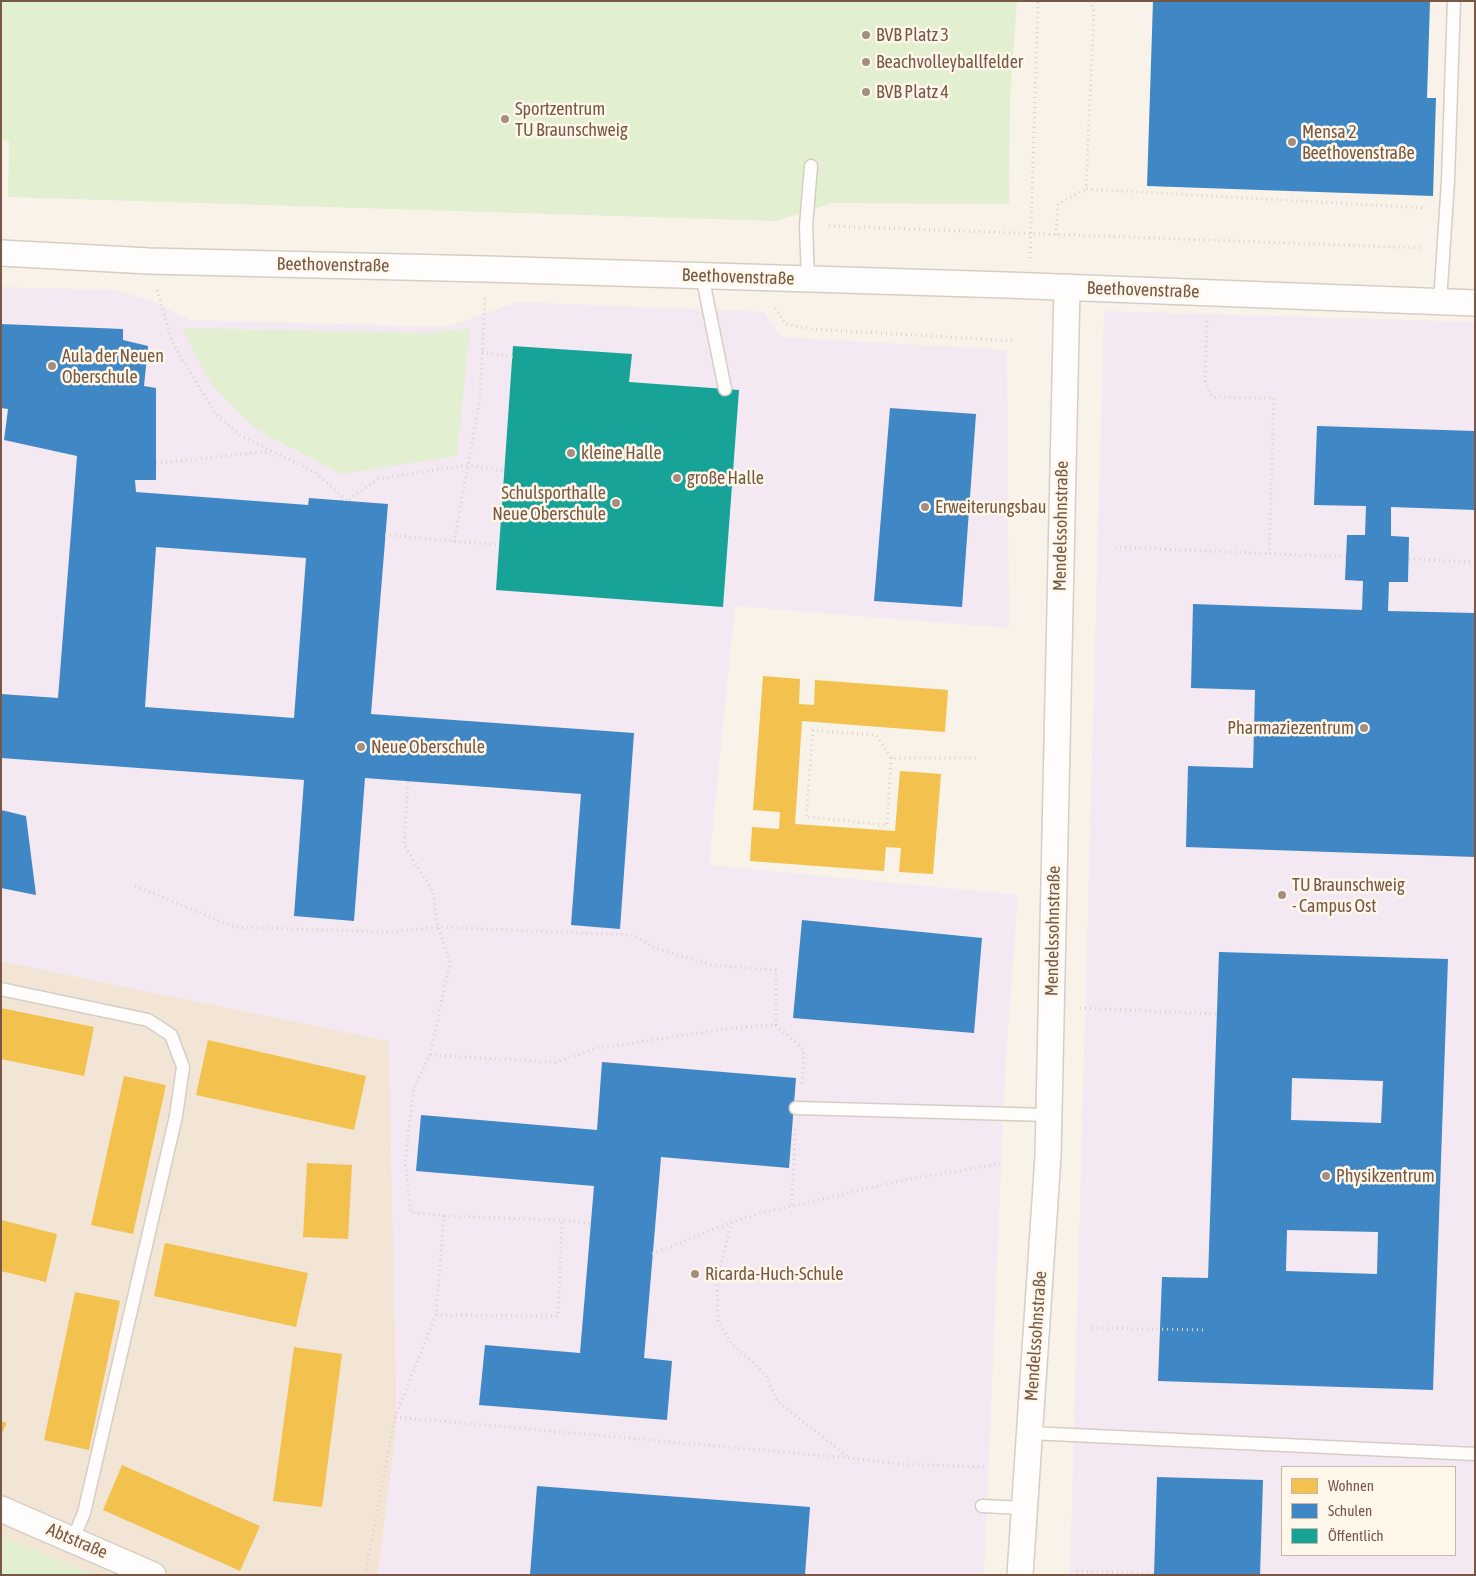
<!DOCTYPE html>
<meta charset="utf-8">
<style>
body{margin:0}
#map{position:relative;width:1476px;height:1576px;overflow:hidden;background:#f8f2e8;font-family:"Asap Condensed",sans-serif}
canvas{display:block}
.frame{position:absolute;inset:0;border:2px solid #775846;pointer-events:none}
.legend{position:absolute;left:1281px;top:1466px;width:175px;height:90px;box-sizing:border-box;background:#fff7ea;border:1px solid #c9b7a8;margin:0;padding:6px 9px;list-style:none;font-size:15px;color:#775846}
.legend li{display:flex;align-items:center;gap:10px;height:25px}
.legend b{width:25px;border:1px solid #c9b7a8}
</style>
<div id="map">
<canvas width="1476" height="1576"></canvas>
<div class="frame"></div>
<ul class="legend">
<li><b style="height:14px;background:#f2c14e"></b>Wohnen</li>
<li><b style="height:14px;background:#3f88c5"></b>Schulen</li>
<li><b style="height:14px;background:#17a398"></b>Öffentlich</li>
</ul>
</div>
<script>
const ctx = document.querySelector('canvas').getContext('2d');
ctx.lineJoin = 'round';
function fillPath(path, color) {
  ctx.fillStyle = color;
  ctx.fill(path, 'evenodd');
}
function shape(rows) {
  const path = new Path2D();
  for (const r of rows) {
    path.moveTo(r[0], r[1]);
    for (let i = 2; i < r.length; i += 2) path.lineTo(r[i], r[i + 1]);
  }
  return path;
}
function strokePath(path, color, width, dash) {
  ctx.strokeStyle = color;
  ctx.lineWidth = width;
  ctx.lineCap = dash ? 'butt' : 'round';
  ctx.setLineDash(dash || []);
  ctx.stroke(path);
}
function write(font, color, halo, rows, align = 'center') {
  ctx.font = font + ' "Asap Condensed",sans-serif';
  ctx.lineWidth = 5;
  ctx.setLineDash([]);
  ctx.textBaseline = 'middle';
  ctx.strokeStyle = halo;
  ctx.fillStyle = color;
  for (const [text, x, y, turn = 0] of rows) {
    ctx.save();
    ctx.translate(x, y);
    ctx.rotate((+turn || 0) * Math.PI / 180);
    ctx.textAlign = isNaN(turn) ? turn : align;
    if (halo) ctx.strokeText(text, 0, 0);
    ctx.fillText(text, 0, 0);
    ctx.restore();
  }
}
fillPath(shape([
 [1,961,389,1041,397,1423,378,1575,1,1575]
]), '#f2e5d5');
fillPath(shape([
 [1,287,114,290,151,301,190,320,447,327,518,302,764,312,782,337,1007,350,1009,628,735,606,709,865,1018,895,1005,1073,984,1575,378,1575,397,1423,389,1041,1,961],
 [1104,311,1475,322,1475,1575,1070,1575],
 [1282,1467,1455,1467,1455,1555,1282,1555]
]), '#f4e8f2');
fillPath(shape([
 [1,1,1017,1,1010,98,1009,204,833,203,776,221,8,197,9,141,1,140],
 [182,328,429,333,470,328,457,456,341,474,254,428,211,384],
 [1,1536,94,1575,1,1575]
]), '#e3efd1');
fillPath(shape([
 [763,676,800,679,799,704,814,705,815,680,948,690,945,732,802,721,795,824,895,831,900,771,941,774,933,874,899,872,901,848,886,847,884,871,750,861,752,827,779,829,780,812,753,810],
 [1,1008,94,1027,84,1076,1,1059],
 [208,1040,366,1076,354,1130,196,1095],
 [124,1076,166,1085,133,1234,91,1225],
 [307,1163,352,1165,348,1239,303,1237],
 [1,1220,57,1234,46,1282,1,1271],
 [165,1243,308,1273,296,1327,154,1296],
 [75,1292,120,1301,89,1450,44,1440],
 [294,1347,342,1354,322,1507,273,1501],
 [1,1421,7,1423,1,1435],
 [122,1465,260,1526,240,1571,103,1510]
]), '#f2c14e');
fillPath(shape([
 [1153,1,1430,1,1427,98,1436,98,1433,196,1147,186],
 [1,324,123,329,123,340,148,346,144,386,156,388,156,480,135,480,136,492,308,505,309,498,388,504,371,714,634,733,620,929,571,925,581,794,365,778,354,921,294,916,304,780,1,758,1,694,58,698,77,456,4,440,8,409,1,408],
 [156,547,306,558,294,718,145,707],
 [890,408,976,414,962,607,874,601],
 [1317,426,1475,431,1475,510,1391,507,1391,536,1409,537,1408,582,1389,582,1388,611,1475,613,1475,857,1186,847,1188,766,1253,768,1255,690,1191,688,1193,604,1362,610,1363,581,1345,580,1347,535,1365,535,1366,506,1314,505],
 [1,810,26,816,36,895,1,888],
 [802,920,982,938,974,1033,793,1018],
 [1219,952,1448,959,1433,1390,1158,1381,1162,1277,1208,1278],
 [1292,1078,1383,1081,1381,1123,1291,1120],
 [1287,1230,1378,1232,1377,1274,1286,1271],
 [602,1062,796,1078,789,1168,661,1157,644,1358,672,1361,667,1420,479,1405,485,1345,580,1353,594,1186,416,1171,421,1115,597,1130],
 [1157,1477,1263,1480,1260,1575,1154,1575],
 [537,1486,810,1507,805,1575,530,1575]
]), '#3f88c5');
fillPath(shape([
 [513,346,632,354,629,382,739,390,723,607,496,590]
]), '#17a398');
const service = shape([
 [702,275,725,389],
 [808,279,806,226,811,166],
 [1440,302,1448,181,1454,1],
 [1,989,148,1020,171,1035,183,1067,176,1116,84,1513,73,1539],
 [796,1108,1049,1115],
 [1030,1433,1475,1454],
 [982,1506,1024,1508]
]);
const minor = shape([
 [1,253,149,261,486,269,1006,285,1475,303],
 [1,1509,153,1575],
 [1020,1575,1048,1156,1067,287]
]);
strokePath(service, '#d6cec5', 15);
strokePath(minor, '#d6cec5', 28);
strokePath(shape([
 [1089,1,1094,11,1086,189,1425,208],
 [829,226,1422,248],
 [1056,235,1058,204,1086,189],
 [1030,258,1038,1],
 [157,290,172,342,215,413,241,436,315,472,347,501,378,479,467,465,504,471],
 [775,308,786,324,812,329,1013,341],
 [1207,321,1205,381,1212,397,1274,398,1269,554],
 [482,352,513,357],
 [156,463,273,451],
 [385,535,499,545],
 [454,542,480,399,485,297],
 [1115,547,1346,557],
 [1409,559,1475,562],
 [891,758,887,825,806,817,813,730,876,735,891,758,978,758],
 [408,782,404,845,433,892,438,927,450,962,430,1055,414,1088,405,1161,411,1212,444,1216],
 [135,886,234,927,389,932,438,927,633,935,657,949,712,965,776,970,776,1025],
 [1080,1008,1217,1014],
 [430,1055,555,1062,598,1048,732,1028,776,1025,804,1050,802,1087],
 [792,1205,795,1129],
 [732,1222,717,1279,718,1321,731,1343,765,1374,777,1401,848,1457],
 [652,1254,732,1222,761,1213,909,1179,1000,1164],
 [436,1315,558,1316,562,1220],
 [1092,1328,1206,1330],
 [395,1417,849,1458,900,1464,984,1467],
 [1077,1571,1154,1574],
 [365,1575,395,1417,436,1315,444,1216,562,1220,591,1224]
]), '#dad2cb', 3, [1, 4]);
strokePath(service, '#fefdfc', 12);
strokePath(minor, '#fefdfc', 25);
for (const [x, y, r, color] of [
 [866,35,5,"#a48e7f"],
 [866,62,5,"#a48e7f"],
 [866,92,5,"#a48e7f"],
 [505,119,5,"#a48e7f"],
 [1292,142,5,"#a48e7f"],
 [52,366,5,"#a48e7f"],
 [571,453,5,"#a48e7f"],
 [677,478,5,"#a48e7f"],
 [616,503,5,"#a48e7f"],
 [925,507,5,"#a48e7f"],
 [1364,728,5,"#a48e7f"],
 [361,747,5,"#a48e7f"],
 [1282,895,5,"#a48e7f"],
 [1326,1176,5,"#a48e7f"],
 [695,1274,5,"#a48e7f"]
]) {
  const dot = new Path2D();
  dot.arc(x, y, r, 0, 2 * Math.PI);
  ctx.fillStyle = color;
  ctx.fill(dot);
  strokePath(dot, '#fff7ea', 2);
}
write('18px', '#775846', '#fff7ea', [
 ["BVB Platz 3",876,35],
 ["Beachvolleyballfelder",876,62],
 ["BVB Platz 4",876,92],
 ["Sportzentrum",515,109],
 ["TU Braunschweig",515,130],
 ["Mensa 2",1302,132],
 ["Beethovenstraße",1302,153],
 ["Aula der Neuen",62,356],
 ["Oberschule",62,377],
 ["kleine Halle",581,453],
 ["große Halle",687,478],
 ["Schulsporthalle",606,493,"right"],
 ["Neue Oberschule",606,514,"right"],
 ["Erweiterungsbau",935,507],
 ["Pharmaziezentrum",1354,728,"right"],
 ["Neue Oberschule",371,747],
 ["TU Braunschweig",1292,885],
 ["- Campus Ost",1292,906],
 ["Physikzentrum",1336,1176],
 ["Ricarda-Huch-Schule",705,1274]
], 'left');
write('18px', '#775846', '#fff7ea', [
 ["Beethovenstraße",333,265,1],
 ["Beethovenstraße",738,277,2],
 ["Beethovenstraße",1143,290,2],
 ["Mendelssohnstraße",1061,526,-89],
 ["Mendelssohnstraße",1053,931,-89],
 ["Mendelssohnstraße",1036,1336,-86],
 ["Abtstraße",77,1541,23]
]);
</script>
